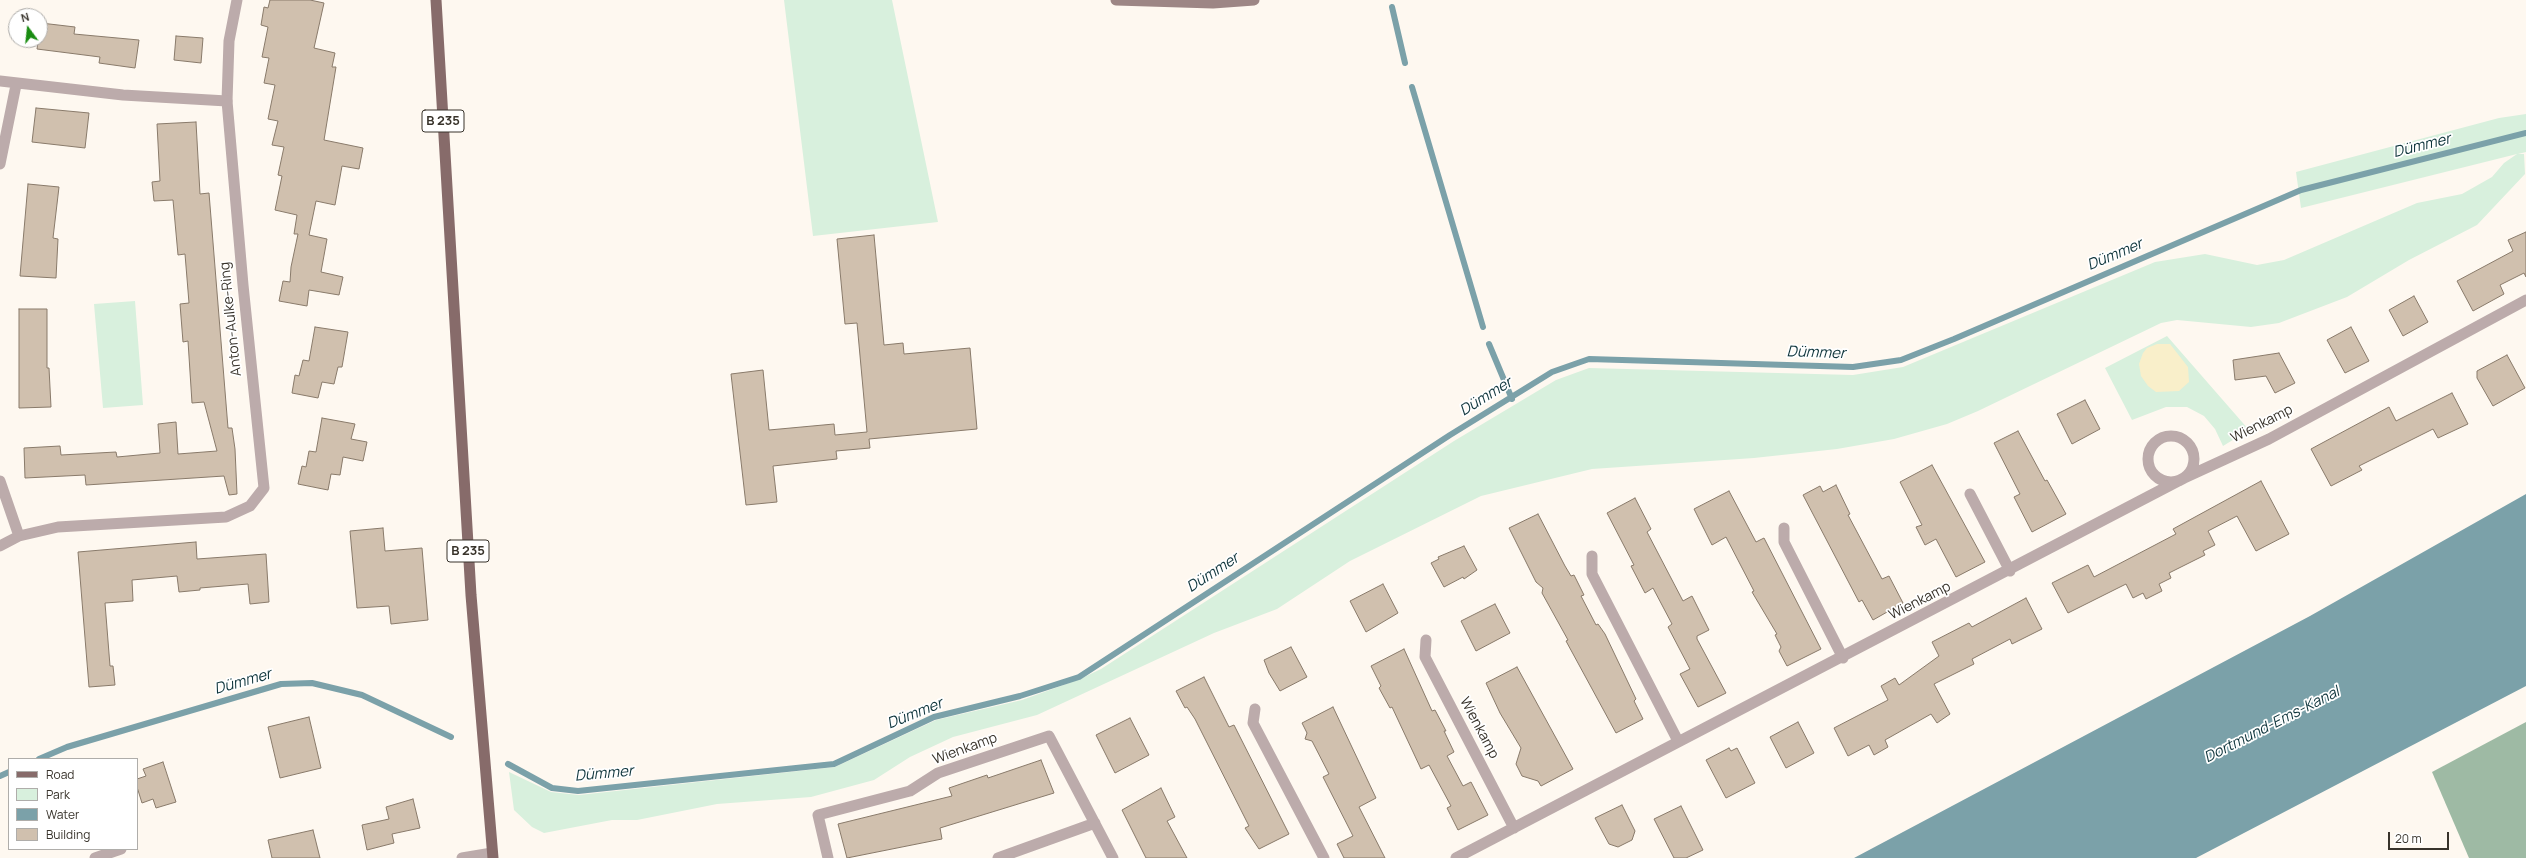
<!DOCTYPE html>
<meta charset="utf-8">
<style>
body{margin:0}
#map{position:relative;width:2526px;height:858px;overflow:hidden;background:#fef8f0;font-family:Manrope,sans-serif}
canvas{display:block}
.legend{position:absolute;left:8px;top:758px;width:130px;height:92px;box-sizing:border-box;background:#fff;border:1px solid #afadaa;margin:0;padding:5px 7px;list-style:none;font-size:12px;color:#38332b}
.legend li{display:flex;align-items:center;gap:8px;height:20px}
.legend b{width:20px;border:1px solid #afadaa}
.north{position:absolute;left:8px;top:8px;width:40px;height:40px;box-sizing:border-box;background:#fff;border:1px solid #afadaa;border-radius:50%;rotate:345deg;font-size:11px;font-weight:700;line-height:16px;text-align:center;color:#38332b}
.north::after{content:'';display:block;margin:auto;width:14px;height:18px;background:#198c11;clip-path:polygon(50% 0,100% 100%,50% 72%,0 100%)}
.scale{position:absolute;left:2388px;top:832px;width:61px;height:18px;box-sizing:border-box;border:2px solid #38332b;border-top:0;padding-left:5px;font-size:12px;line-height:14px;white-space:nowrap;color:#38332b;-webkit-text-stroke:3px #fff;paint-order:stroke}
</style>
<div id="map">
<canvas width="2526" height="858"></canvas>
<ul class="legend">
<li><b style="height:5px;background:#876b6a"></b>Road</li>
<li><b style="height:11px;background:#d8f0dd"></b>Park</li>
<li><b style="height:11px;background:#7ba1a9"></b>Water</li>
<li><b style="height:11px;background:#d0c0ae"></b>Building</li>
</ul>
<div class="north">N</div>
<div class="scale">20 m</div>
</div>
<script>
const ctx = document.querySelector('canvas').getContext('2d');
ctx.lineJoin = 'round';
function fillPath(path, color) {
  ctx.fillStyle = color;
  ctx.fill(path, 'evenodd');
}
function shape(rows) {
  const path = new Path2D();
  for (const r of rows) {
    if (r.length === 3) {
      path.moveTo(r[0] + r[2], r[1]);
      path.arc(r[0], r[1], r[2], 0, 2 * Math.PI);
      continue;
    }
    path.moveTo(r[0], r[1]);
    for (let i = 2; i < r.length; i += 2) path.lineTo(r[i], r[i + 1]);
  }
  return path;
}
function strokePath(path, color, width, dash) {
  ctx.strokeStyle = color;
  ctx.lineWidth = width;
  ctx.lineCap = dash ? 'butt' : 'round';
  ctx.setLineDash(dash || []);
  ctx.stroke(path);
}
function write(font, color, halo, rows, align = 'center') {
  ctx.font = font + ' Manrope,sans-serif';
  ctx.lineWidth = 3.5;
  ctx.setLineDash([]);
  ctx.textBaseline = 'middle';
  ctx.strokeStyle = halo;
  ctx.fillStyle = color;
  for (const [text, x, y, turn = 0] of rows) {
    ctx.save();
    ctx.translate(x, y);
    ctx.rotate((+turn || 0) * Math.PI / 180);
    ctx.textAlign = isNaN(turn) ? turn : align;
    if (halo) ctx.strokeText(text, 0, 0);
    ctx.fillText(text, 0, 0);
    ctx.restore();
  }
}
fillPath(shape([
 [784,0,892,0,938,222,813,236],
 [2526,114,2526,152,2518,154,2524,154,2525,174,2477,225,2409,260,2347,297,2279,323,2251,327,2177,320,2161,323,1978,411,1947,424,1894,439,1837,449,1754,458,1592,469,1481,496,1350,561,1277,609,1214,633,1037,715,953,737,910,757,874,780,811,797,717,804,637,820,612,820,544,833,532,827,514,810,509,772,551,792,579,795,835,767,936,720,1022,700,1080,679,1101,669,1454,441,1556,380,1589,368,1853,375,1903,367,2155,262,2205,254,2257,265,2284,260,2417,203,2462,194,2492,177,2504,163,2517,154,2301,208,2296,172,2499,118],
 [135,301,143,405,103,408,94,304],
 [2167,336,2249,430,2223,446,2215,429,2204,416,2187,407,2166,407,2132,420,2105,368]
]), '#d8f0dd');
fillPath(shape([
 [2526,722,2526,858,2469,858,2432,772]
]), '#9ebaa4');
fillPath(shape([
 [2157,344,2170,344,2188,367,2189,382,2179,391,2156,392,2148,386,2141,376,2139,364,2143,353,2147,348]
]), '#f9efca');
fillPath(shape([
 [2526,494,2526,686,2196,858,1854,858,2310,616]
]), '#7ba1a9');
strokePath(shape([
 [1392,7,1405,63],
 [1412,87,1483,327],
 [1489,344,1512,399],
 [39,759,67,747,281,684,312,683,362,695,451,737],
 [508,764,552,788,578,791,834,764,934,717,1020,696,1079,677,1450,435,1552,372,1589,359,1853,367,1901,360,1954,339,2301,190,2526,133],
 [0,776,9,772]
]), '#7ba1a9', 6);
const building = shape([
 [270,0,310,0,324,3,314,48,335,53,332,67,336,67,324,140,363,148,359,169,342,166,335,205,316,201,309,235,327,239,321,272,343,277,339,295,309,290,307,306,279,301,283,281,290,282,291,267,298,234,294,234,297,215,275,210,282,176,278,175,284,147,272,145,278,121,268,119,275,85,264,83,269,58,262,57,268,27,261,25,264,7,268,8,270,0],
 [41,23,75,27,74,34,139,40,135,68,99,63,100,57,37,49,41,23],
 [176,36,203,38,201,63,174,60,176,36],
 [36,108,89,113,85,148,32,142,36,108],
 [196,122,200,194,209,193,228,428,232,428,235,449,237,494,229,495,224,476,86,485,85,475,25,478,24,448,60,446,61,455,116,452,117,457,160,453,158,424,176,422,178,454,217,451,204,402,192,403,188,341,183,342,180,304,189,303,185,254,178,255,173,200,154,201,152,182,160,181,157,124,196,122],
 [28,184,59,187,53,238,58,239,56,278,20,276,28,184],
 [2526,232,2526,277,2524,273,2500,285,2504,294,2473,311,2457,281,2513,251,2508,240,2526,232],
 [874,235,884,345,903,343,904,354,970,348,977,429,869,439,870,448,836,451,837,459,773,466,777,502,746,505,731,374,763,370,769,430,834,424,835,435,867,432,857,323,845,324,837,239,874,235],
 [2414,296,2428,322,2403,336,2389,310,2414,296],
 [19,309,47,309,47,368,49,368,51,407,19,408,19,309],
 [315,327,348,332,342,367,338,367,334,384,322,382,318,398,292,393,295,375,299,376,303,360,309,361,315,327],
 [2351,327,2369,361,2345,373,2327,340,2351,327],
 [2279,353,2295,383,2275,393,2266,376,2235,380,2233,360,2279,353],
 [2507,355,2525,388,2493,406,2477,378,2477,371,2507,355],
 [2452,393,2468,424,2438,438,2433,429,2359,466,2362,470,2331,486,2311,449,2389,407,2396,421,2452,393],
 [2085,400,2100,429,2072,444,2057,414,2085,400],
 [322,418,355,424,351,439,367,442,363,461,343,457,340,475,331,474,328,490,298,484,302,466,306,467,309,451,316,452,322,418],
 [2018,431,2045,481,2047,480,2066,514,2032,532,2014,497,2020,494,1994,443,2018,431],
 [1932,465,1985,562,1956,577,1936,539,1925,545,1916,527,1922,525,1900,482,1932,465],
 [2261,481,2289,534,2256,551,2237,516,2208,531,2215,545,2203,551,2205,555,2169,573,2171,578,2159,584,2162,591,2146,599,2143,593,2133,598,2126,584,2068,613,2052,583,2088,565,2094,577,2176,534,2173,529,2261,481],
 [1836,485,1850,514,1848,515,1882,579,1889,576,1903,603,1873,620,1862,600,1859,602,1803,495,1820,486,1823,492,1836,485],
 [1729,491,1756,542,1764,538,1821,649,1787,666,1779,651,1781,647,1775,635,1777,634,1752,592,1754,591,1726,537,1712,545,1694,509,1729,491],
 [1635,498,1651,529,1647,532,1683,601,1692,596,1709,630,1697,636,1697,639,1726,693,1698,707,1680,674,1690,669,1668,627,1672,624,1653,588,1645,593,1631,566,1634,565,1607,513,1635,498],
 [1538,514,1565,566,1571,576,1574,575,1584,595,1581,596,1596,625,1598,624,1605,634,1636,699,1634,701,1643,719,1616,733,1566,641,1568,640,1542,593,1543,588,1536,582,1509,528,1538,514],
 [383,528,385,551,422,548,428,620,391,624,389,606,357,608,350,531,383,528],
 [196,542,197,559,266,554,269,602,250,604,248,584,200,588,200,590,179,592,177,576,132,580,133,601,105,603,110,666,113,666,115,685,89,687,78,552,196,542],
 [1464,546,1477,570,1464,579,1463,577,1444,587,1431,563,1439,559,1438,557,1464,546],
 [1383,584,1398,613,1366,632,1350,601,1383,584],
 [2026,598,2042,629,2012,644,2010,639,1972,659,1974,664,1934,684,1950,714,1937,723,1931,714,1885,740,1888,747,1874,755,1869,745,1848,756,1834,728,1888,700,1881,686,1895,678,1899,685,1939,656,1932,642,1969,623,1972,627,2026,598],
 [1495,604,1510,633,1476,651,1461,621,1495,604],
 [1291,647,1307,677,1280,691,1269,673,1264,660,1291,647],
 [1404,649,1432,711,1435,710,1446,731,1444,731,1454,752,1447,756,1463,786,1471,782,1488,815,1458,830,1447,808,1451,806,1429,765,1421,769,1392,707,1390,708,1379,688,1381,686,1371,666,1404,649],
 [1517,667,1573,769,1541,786,1538,781,1522,776,1516,764,1521,748,1500,713,1486,683,1517,667],
 [1204,677,1229,727,1234,725,1289,834,1259,849,1245,828,1249,826,1195,719,1187,707,1185,708,1176,691,1204,677],
 [1333,707,1376,798,1359,807,1385,858,1344,858,1337,844,1353,836,1323,777,1329,774,1312,741,1305,739,1307,733,1302,723,1333,707],
 [309,717,321,768,280,778,268,727,309,717],
 [1130,718,1149,755,1115,773,1096,735,1130,718],
 [1798,722,1814,753,1786,768,1770,737,1798,722],
 [1729,748,1731,751,1737,748,1755,783,1726,798,1706,760,1729,748],
 [1041,760,1054,793,940,828,942,839,847,858,838,824,952,796,949,788,987,775,988,778,1041,760],
 [163,762,176,802,156,808,153,799,142,803,137,787,137,779,146,776,143,769,163,762],
 [1161,788,1175,817,1167,821,1187,858,1146,858,1122,810,1161,788],
 [413,799,420,828,392,834,394,843,367,850,362,825,389,819,386,807,413,799],
 [1622,805,1635,831,1632,840,1618,847,1609,844,1595,818,1622,805],
 [1681,806,1703,850,1686,858,1674,858,1654,819,1681,806],
 [313,830,320,858,272,858,268,840,313,830]
]);
fillPath(building, '#d0c0ae');
strokePath(building, '#897a6a', 1);
strokePath(shape([
 [227,101,229,41,237,0]
]), '#bcabab', 11);
strokePath(shape([
 [0,81,123,95,227,101,243,285,264,488,250,506,226,517,58,527,19,536,0,481],
 [0,164,16,85],
 [2171,459,23],
 [1970,494,2010,571],
 [1784,528,1784,542,1843,658],
 [0,546,19,536],
 [1592,556,1592,574,1678,741],
 [1426,640,1425,657,1514,828],
 [1255,709,1253,723,1324,858],
 [95,858,121,849],
 [462,858,492,853],
 [828,858,818,815,910,791,938,773,1049,736,1113,858],
 [998,858,1095,823],
 [1456,858,2182,479,2269,439,2526,300]
]), '#bcabab', 11);
strokePath(shape([
 [1116,0,1213,3,1254,0]
]), '#9d8685', 11);
strokePath(shape([
 [436,0,471,595,493,858]
]), '#876b6a', 11);
for (const [x, y, w] of [
 [443,121,42],
 [468,551,42]
]) {
  const box = new Path2D();
  box.roundRect(x - w / 2, y - 11, w, 22, 3);
  ctx.fillStyle = '#fff';
  ctx.fill(box);
  strokePath(box, '#38332b', 1);
}
write('bold 13px', '#38332b', null, [
 ["B 235",443,121],
 ["B 235",468,551]
]);
write('14px', '#38332b', '#fff', [
 ["Anton-Aulke-Ring",231,319,-96],
 ["Wienkamp",2262,424,-27],
 ["Wienkamp",1920,601,-27],
 ["Wienkamp",1479,728,62],
 ["Wienkamp",965,749,-20]
]);
write('italic 15px', '#0f353c', '#fff', [
 ["Dümmer",2422,146,-14],
 ["Dümmer",2115,255,-23],
 ["Dümmer",1816,353,2],
 ["Dümmer",1486,397,-32],
 ["Dümmer",1213,573,-33],
 ["Dümmer",243,682,-16],
 ["Dümmer",915,714,-22],
 ["Dortmund-Ems-Kanal",2272,725,-27],
 ["Dümmer",604,774,-5]
]);
</script>
